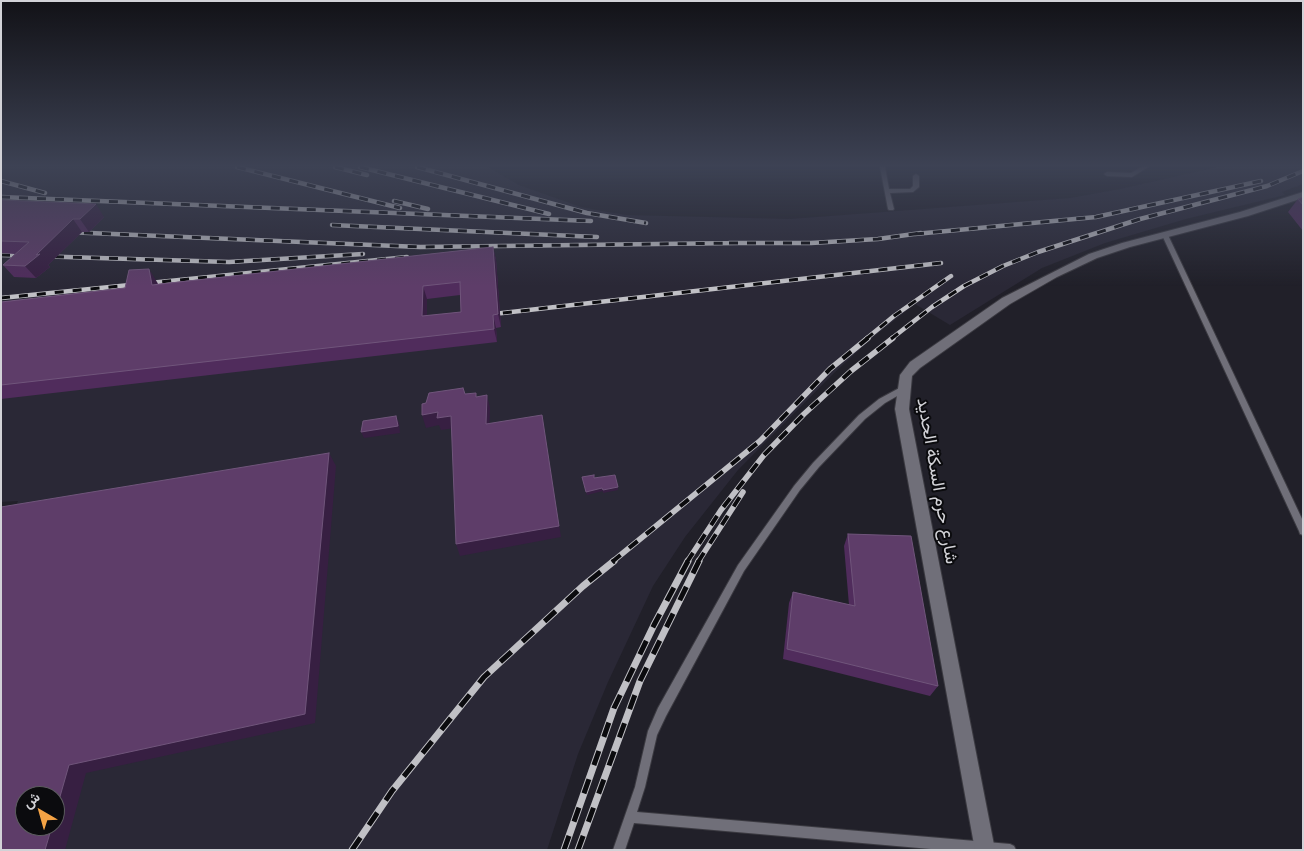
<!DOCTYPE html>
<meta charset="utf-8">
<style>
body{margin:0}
#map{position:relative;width:1304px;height:851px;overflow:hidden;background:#212029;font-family:"PT Sans",Vazirmatn,sans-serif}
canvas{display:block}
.frame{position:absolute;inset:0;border:2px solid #d2d2d7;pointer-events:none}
.north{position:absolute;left:15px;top:786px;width:50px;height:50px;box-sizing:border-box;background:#0b0b0e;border:1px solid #5b5b5e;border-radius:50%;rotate:322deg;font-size:14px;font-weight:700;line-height:20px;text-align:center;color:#d2d2d7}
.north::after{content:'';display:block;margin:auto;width:18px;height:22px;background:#f5a345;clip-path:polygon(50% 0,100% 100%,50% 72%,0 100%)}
</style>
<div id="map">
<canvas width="1304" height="851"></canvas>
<div class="frame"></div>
<div class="north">ش</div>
</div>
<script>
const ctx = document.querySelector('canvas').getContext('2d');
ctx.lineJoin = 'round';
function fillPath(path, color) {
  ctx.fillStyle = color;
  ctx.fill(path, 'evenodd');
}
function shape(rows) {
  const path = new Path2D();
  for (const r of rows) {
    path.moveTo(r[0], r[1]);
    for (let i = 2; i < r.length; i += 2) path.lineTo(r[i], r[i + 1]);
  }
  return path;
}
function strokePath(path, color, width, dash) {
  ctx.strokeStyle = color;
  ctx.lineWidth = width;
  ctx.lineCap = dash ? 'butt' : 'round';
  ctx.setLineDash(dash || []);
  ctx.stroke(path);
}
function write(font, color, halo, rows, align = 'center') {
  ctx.font = font + ' "PT Sans",Vazirmatn,sans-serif';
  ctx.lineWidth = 4;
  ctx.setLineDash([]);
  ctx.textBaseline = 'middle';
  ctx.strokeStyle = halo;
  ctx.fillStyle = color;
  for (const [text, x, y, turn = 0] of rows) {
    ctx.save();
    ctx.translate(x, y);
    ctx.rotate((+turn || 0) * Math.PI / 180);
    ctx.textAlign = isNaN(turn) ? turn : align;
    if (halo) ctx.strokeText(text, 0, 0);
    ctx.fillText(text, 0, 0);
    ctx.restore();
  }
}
fillPath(shape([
 [1,167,488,167,519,185,581,207,602,211,627,215,790,219,1070,198,1120,189,1217,167,1303,167,1303,184,1282,192,1285,195,1186,219,1105,243,1042,268,950,325,915,304,872,338,834,373,738,470,685,537,653,586,608,682,578,754,547,850,1,850,1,535,18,501,1,502],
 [25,796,55,796,55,826,25,826]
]), '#2a2836');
const service = shape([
 [880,167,885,167,889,189,910,189,913,186,913,176,916,174,919,176,919,187,913,192,890,193,894,209,893,210,889,210,888,209,880,167],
 [1142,167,1148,167,1132,177,1107,176,1104,174,1107,172,1131,173,1142,167],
 [1165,233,1168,235,1303,521,1303,535,1300,534,1299,531,1162,235,1165,233],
 [903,386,907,389,906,391,885,403,865,419,819,467,800,490,744,571,666,716,657,735,645,787,637,812,1010,844,1014,846,1016,850,942,850,634,823,625,850,613,850,635,787,648,731,658,708,738,565,794,486,813,463,859,415,879,399,903,386]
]);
const minor = shape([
 [1303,192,1303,198,1248,216,1130,247,1097,258,1057,277,1010,304,920,368,912,376,909,409,995,850,975,850,895,409,900,375,910,362,1002,298,1089,254,1122,243,1240,212,1303,192]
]);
strokePath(service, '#3b3a41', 2);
strokePath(minor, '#3b3a41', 2);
fillPath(service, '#706f79');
fillPath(minor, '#706f79');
const railFar2 = shape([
 [237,167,400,208],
 [335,167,367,175],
 [360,167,549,214],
 [417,167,587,213,646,223],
 [1,181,45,193],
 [1,197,591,221],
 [394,201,428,209],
 [332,225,597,237],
 [66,232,420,247,737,243],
 [915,234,1096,217,1261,181],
 [729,243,811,243,878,239,921,233],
 [1,255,229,262,363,254],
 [1,298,407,257],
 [485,315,941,263],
 [866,339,894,316,951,276],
 [891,339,932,307,964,286,1003,266,1038,252,1140,219,1267,186,1303,171]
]);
const railFar1 = shape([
 [612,562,760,441,830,369,868,338],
 [687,562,721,510,764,455,804,414,851,371,893,338],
 [698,562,743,492]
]);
const rail = shape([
 [352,850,392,791,484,677,583,586,614,561],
 [564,850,614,708,654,625,688,561],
 [578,850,640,681,699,561]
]);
strokePath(railFar2, '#c0c0c5', 4.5);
strokePath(railFar1, '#c0c0c5', 5.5);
strokePath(rail, '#c0c0c5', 7);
strokePath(railFar2, '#0b0b0e', 3, [9]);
strokePath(railFar1, '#0b0b0e', 4, [11]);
strokePath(rail, '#0b0b0e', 5, [15]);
fillPath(shape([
 [1303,197,1303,231,1288,212,1298,199],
 [1,200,104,217,89,232,82,232,48,265,50,267,36,278,14,277,3,265,15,254,1,253],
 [493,247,496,260,501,327,496,328,497,342,1,399,1,302,125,288,157,282,158,284],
 [460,295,461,312,427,316,427,299],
 [848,534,938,686,930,696,783,659,789,603,793,592,849,605,844,546]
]), '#502c5c');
fillPath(shape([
 [96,204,104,217,89,232,80,219],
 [73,219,82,232,48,265,50,267,36,278,25,266,36,255],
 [493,247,496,260,501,327,498,314],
 [149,269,157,282,160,298,152,285],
 [423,286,427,299,427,329,422,316],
 [493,315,496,328,497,342,494,329],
 [487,395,490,408,489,436,486,424],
 [438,412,451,416,455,428,441,430,439,425,426,428,422,415],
 [542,415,561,537,460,556,456,544],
 [396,416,399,423,400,433,364,438,361,432],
 [329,453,336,466,315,723,86,773,65,850,45,850,52,826,55,826,55,814,69,765],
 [618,487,618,490,603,493,603,490],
 [602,488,603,491,587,495,586,492]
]), '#371f42');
const building = shape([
 [1303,197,1303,205,1298,199,1303,197],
 [1,200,96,204,80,219,73,219,36,255,40,254,25,266,3,265,29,242,1,241,1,200],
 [493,247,498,314,493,315,494,329,1,385,1,302,125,288,129,270,149,269,152,285,493,247],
 [460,282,461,312,422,316,423,286,460,282],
 [463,388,465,394,476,393,476,397,487,395,486,424,542,415,559,526,456,544,451,416,437,418,438,412,422,415,422,404,426,403,429,393,463,388],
 [396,416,398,426,361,432,363,421,396,416],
 [329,453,305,714,69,765,55,814,55,796,25,796,25,826,52,826,45,850,1,850,1,507,329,453],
 [594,475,594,478,615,475,618,487,603,490,602,488,586,492,582,477,594,475],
 [848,534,911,536,938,686,787,649,793,592,855,606,848,534]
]);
fillPath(building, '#5e3d69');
strokePath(building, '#70557b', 1);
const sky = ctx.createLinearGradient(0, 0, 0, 286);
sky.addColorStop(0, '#121217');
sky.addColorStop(0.58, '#3d4254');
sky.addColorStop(1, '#3d425400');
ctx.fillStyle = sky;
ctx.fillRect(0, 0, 1304, 286);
write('18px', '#d2d2d7', '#0b0b0e', [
 ["شارع حرم السكة الحديد",937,481,80]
]);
</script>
